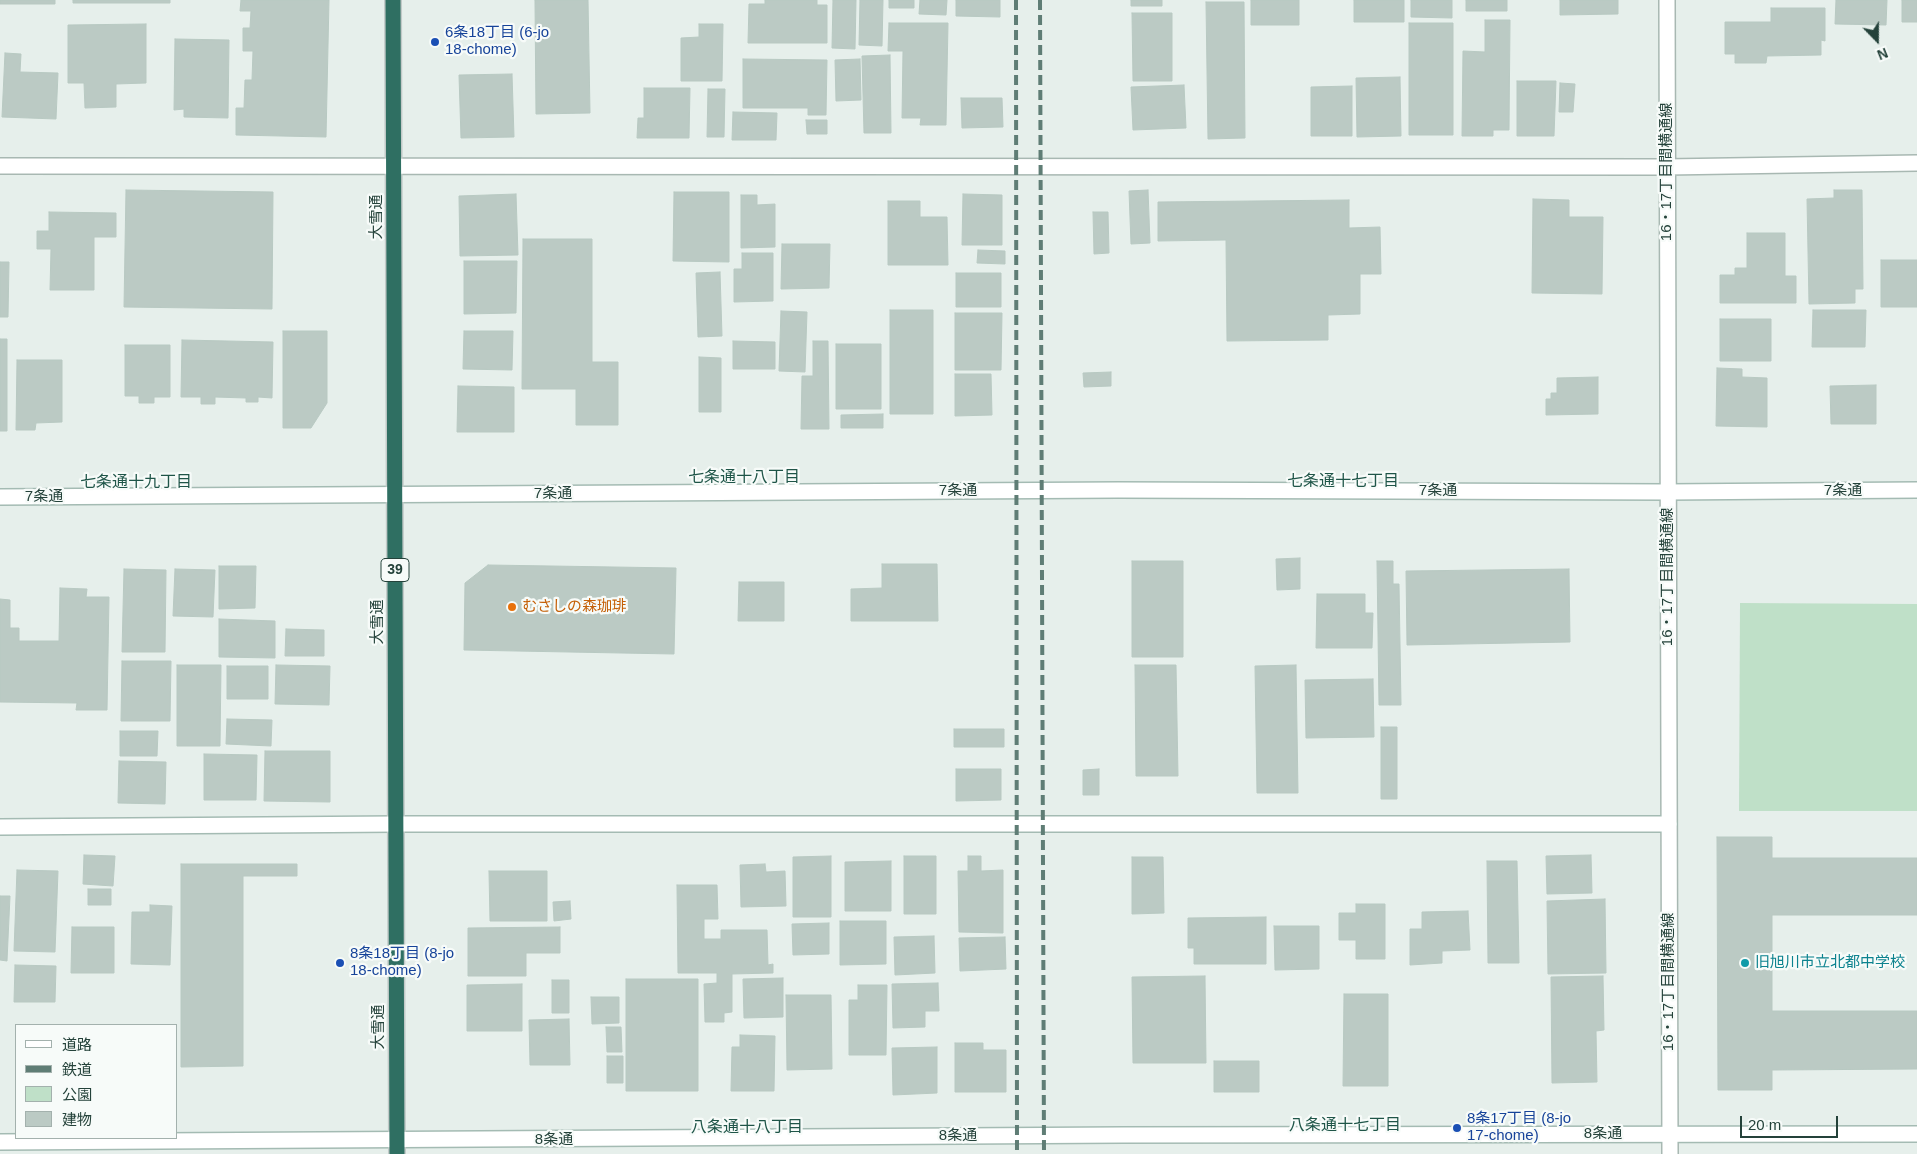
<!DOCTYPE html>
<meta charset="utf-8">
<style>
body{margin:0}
#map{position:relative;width:1917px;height:1154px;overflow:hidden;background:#e6efeb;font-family:Arial,"Noto Sans JP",sans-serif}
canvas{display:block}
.legend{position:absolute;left:15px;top:1024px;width:162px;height:115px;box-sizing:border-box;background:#f7fbf9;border:1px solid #a3b1ad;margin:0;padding:6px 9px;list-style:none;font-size:15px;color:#24423a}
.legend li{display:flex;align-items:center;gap:10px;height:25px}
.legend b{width:25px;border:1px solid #a3b1ad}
.north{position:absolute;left:1852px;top:15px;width:50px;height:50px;-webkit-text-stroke:4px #f7fbf9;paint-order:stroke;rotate:158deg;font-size:14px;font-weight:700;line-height:20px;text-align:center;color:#24423a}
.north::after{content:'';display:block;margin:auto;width:18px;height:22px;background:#24423a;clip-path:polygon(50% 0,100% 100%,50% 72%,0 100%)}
.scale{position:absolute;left:1740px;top:1116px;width:98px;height:22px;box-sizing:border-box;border:2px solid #24423a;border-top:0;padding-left:6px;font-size:15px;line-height:18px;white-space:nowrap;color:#24423a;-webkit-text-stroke:4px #f7fbf9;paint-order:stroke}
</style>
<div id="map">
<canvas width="1917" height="1154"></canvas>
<ul class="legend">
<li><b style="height:6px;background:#fff"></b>道路</li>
<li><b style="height:6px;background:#5f7d75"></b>鉄道</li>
<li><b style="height:14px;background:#bfe0c8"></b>公園</li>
<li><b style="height:14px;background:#bbcac4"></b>建物</li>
</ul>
<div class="north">N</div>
<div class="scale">20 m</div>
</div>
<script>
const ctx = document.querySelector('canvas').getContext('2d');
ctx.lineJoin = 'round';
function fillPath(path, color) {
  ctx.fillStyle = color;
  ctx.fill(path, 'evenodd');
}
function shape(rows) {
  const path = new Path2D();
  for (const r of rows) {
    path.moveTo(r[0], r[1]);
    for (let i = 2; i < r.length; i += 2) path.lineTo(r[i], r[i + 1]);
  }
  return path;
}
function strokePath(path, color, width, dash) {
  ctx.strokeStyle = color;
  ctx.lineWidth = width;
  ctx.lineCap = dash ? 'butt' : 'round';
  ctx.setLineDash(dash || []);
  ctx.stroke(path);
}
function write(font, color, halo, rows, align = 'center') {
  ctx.font = font + ' Arial,"Noto Sans JP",sans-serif';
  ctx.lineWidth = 4.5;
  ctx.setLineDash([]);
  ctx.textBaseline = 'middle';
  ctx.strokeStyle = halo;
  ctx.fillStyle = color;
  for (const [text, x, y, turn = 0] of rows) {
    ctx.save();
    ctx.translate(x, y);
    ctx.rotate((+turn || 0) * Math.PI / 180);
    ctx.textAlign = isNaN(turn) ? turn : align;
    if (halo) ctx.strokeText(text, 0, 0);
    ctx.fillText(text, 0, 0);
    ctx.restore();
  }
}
fillPath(shape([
 [1740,603,1917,604,1917,811,1739,811]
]), '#bfe0c8');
const building = shape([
 [0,0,55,0,55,4,0,4,0,0],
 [73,0,170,0,170,3,73,3,73,0],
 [241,0,329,0,326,137,236,135,236,108,244,108,245,80,252,80,253,51,243,51,243,28,250,28,251,11,240,11,241,0],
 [535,0,588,0,590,113,536,114,535,0],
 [765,0,817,0,817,5,827,5,827,43,748,43,749,4,765,4,765,0],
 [833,0,856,0,855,49,832,48,833,0],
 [860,0,883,0,882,46,859,45,860,0],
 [889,0,914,0,914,8,889,8,889,0],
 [920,0,947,0,946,15,919,14,920,0],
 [956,0,1000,0,1000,17,956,16,956,0],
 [1131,0,1162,0,1162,6,1131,6,1131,0],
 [1251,0,1299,0,1299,25,1251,25,1251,0],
 [1354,0,1404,0,1404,22,1354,22,1354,0],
 [1411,0,1452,0,1452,18,1411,17,1411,0],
 [1466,0,1507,0,1507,11,1466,11,1466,0],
 [1560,0,1618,0,1618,14,1560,15,1560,0],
 [1836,0,1887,0,1886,25,1835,24,1836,0],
 [1902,0,1917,0,1917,22,1902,22,1902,0],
 [1206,2,1244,2,1245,138,1208,139,1206,2],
 [1771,8,1825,8,1825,41,1821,40,1821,55,1767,56,1766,63,1735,63,1735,54,1725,54,1725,22,1771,22,1771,8],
 [1132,13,1172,13,1172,81,1133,81,1132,13],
 [1485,20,1510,20,1509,130,1493,130,1493,136,1462,136,1463,51,1485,52,1485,20],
 [889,23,948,23,946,125,920,125,921,118,902,118,903,51,888,51,889,23],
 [1409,23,1453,23,1453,135,1409,135,1409,23],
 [146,24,146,83,116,84,116,107,85,108,84,83,68,83,68,25,146,24],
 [699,24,723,24,722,81,681,81,681,38,699,37,699,24],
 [175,39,229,40,228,118,184,117,184,109,174,110,175,39],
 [5,53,21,54,20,72,58,73,56,119,2,117,5,53],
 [890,55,891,133,864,133,862,56,890,55],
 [743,59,827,60,826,115,808,115,808,108,743,108,743,59],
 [860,59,861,100,836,101,835,60,860,59],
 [512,74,514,137,461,138,459,75,512,74],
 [1400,77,1401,136,1357,137,1356,78,1400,77],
 [1517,81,1556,81,1554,136,1517,136,1517,81],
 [1560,83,1575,84,1573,112,1559,112,1560,83],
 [1184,85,1186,128,1133,130,1131,87,1184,85],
 [1352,86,1352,136,1311,136,1311,87,1352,86],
 [644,88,690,88,689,138,637,138,638,118,644,118,644,88],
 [708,89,725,89,724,137,707,137,708,89],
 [961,98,1002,98,1003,127,962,128,961,98],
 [733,112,777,113,776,140,732,140,733,112],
 [806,120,827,120,827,134,807,134,806,120],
 [126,190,273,192,272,309,124,307,126,190],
 [1148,190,1150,243,1131,244,1129,191,1148,190],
 [1834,190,1862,190,1863,289,1855,289,1855,303,1809,304,1807,199,1834,198,1834,190],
 [674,192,729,192,729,262,673,261,674,192],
 [516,194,518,255,460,256,459,196,516,194],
 [963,194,1002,195,1002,245,962,245,963,194],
 [741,195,757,195,757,205,775,204,775,247,741,248,741,195],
 [1533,199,1569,200,1569,217,1603,217,1602,294,1532,293,1533,199],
 [1349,200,1349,228,1380,227,1381,274,1360,274,1360,314,1328,315,1328,340,1227,341,1226,240,1158,241,1158,202,1349,200],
 [888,201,920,201,920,217,947,217,948,265,888,265,888,201],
 [49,212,116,213,116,237,94,237,94,290,50,290,51,249,37,249,37,231,49,231,49,212],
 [1093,212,1108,212,1109,253,1094,254,1093,212],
 [1747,233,1785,233,1785,276,1796,276,1796,303,1720,303,1720,275,1735,275,1735,268,1747,268,1747,233],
 [523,239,592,239,592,362,618,362,618,425,576,425,576,389,522,389,523,239],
 [782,244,830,244,829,288,781,289,782,244],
 [978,250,1005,251,1005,264,977,263,978,250],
 [742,253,773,253,773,301,734,302,734,269,742,269,742,253],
 [1881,260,1917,260,1917,307,1881,307,1881,260],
 [464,261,517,261,516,313,464,314,464,261],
 [0,262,9,262,8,317,0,317,0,262],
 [720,272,722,336,698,337,696,273,720,272],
 [956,273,1001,273,1001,307,956,307,956,273],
 [890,310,933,310,933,414,890,414,890,310],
 [1813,310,1866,310,1865,347,1812,347,1813,310],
 [781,311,807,312,805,372,779,371,781,311],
 [955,313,1002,313,1001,370,955,370,955,313],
 [1720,319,1771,319,1771,361,1720,361,1720,319],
 [283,331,327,331,327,403,311,428,283,428,283,331],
 [464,331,513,331,512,370,463,369,464,331],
 [0,339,7,339,7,431,0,431,0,339],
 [182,340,273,342,272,398,258,397,258,402,246,402,246,398,215,397,215,404,201,404,201,397,181,397,182,340],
 [733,341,775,342,775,369,733,369,733,341],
 [813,341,828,341,829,429,801,429,802,376,813,376,813,341],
 [836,344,881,344,881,409,836,409,836,344],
 [125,345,170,345,170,397,154,397,154,403,139,403,139,396,125,396,125,345],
 [699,357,721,358,721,412,699,412,699,357],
 [17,360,62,360,62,422,36,423,35,430,16,430,17,360],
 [1717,368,1742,369,1742,377,1767,378,1767,427,1716,426,1717,368],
 [1111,372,1111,386,1084,387,1083,373,1111,372],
 [955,374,991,374,992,415,955,416,955,374],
 [1598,377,1598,414,1546,415,1546,399,1551,399,1551,393,1557,393,1557,378,1598,377],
 [1876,385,1876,424,1831,424,1830,386,1876,385],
 [458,386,514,387,514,432,457,432,458,386],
 [883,414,883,428,841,428,841,415,883,414],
 [1300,558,1300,589,1277,590,1276,559,1300,558],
 [1132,561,1183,561,1183,657,1132,657,1132,561],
 [1377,561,1393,561,1393,584,1399,584,1401,705,1379,705,1377,561],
 [882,564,937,564,938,621,851,621,851,589,882,588,882,564],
 [488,565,676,568,674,654,464,650,465,583,488,565],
 [219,566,256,566,255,608,219,609,219,566],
 [124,569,166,570,165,652,122,652,124,569],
 [175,569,215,570,213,617,173,616,175,569],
 [1569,569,1570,642,1407,645,1406,571,1569,569],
 [739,582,784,582,784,621,738,621,739,582],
 [60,588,87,589,86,597,109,597,107,710,76,710,77,703,0,702,0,599,10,600,10,628,19,628,19,641,59,641,60,588],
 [1317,594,1365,594,1365,613,1373,613,1372,648,1316,648,1317,594],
 [219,619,275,621,275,658,219,657,219,619],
 [286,629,324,630,324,656,285,656,286,629],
 [122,661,171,661,170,721,121,721,122,661],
 [177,665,221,665,220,746,177,746,177,665],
 [276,665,330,666,329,705,275,704,276,665],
 [1135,665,1176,665,1178,776,1136,776,1135,665],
 [1296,665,1298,793,1257,793,1255,666,1296,665],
 [227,666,268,666,268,699,227,699,227,666],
 [1373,679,1374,737,1306,738,1305,680,1373,679],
 [227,719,272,720,271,746,226,744,227,719],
 [1381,727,1397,727,1397,799,1381,799,1381,727],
 [954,729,1004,729,1004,747,954,747,954,729],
 [120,731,158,731,157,756,120,756,120,731],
 [265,751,330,751,330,802,264,801,265,751],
 [204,754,257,755,256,800,204,800,204,754],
 [119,761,166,762,165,804,118,803,119,761],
 [956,769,1001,769,1001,800,956,801,956,769],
 [1099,769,1099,795,1083,795,1083,770,1099,769],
 [1717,837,1772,837,1772,858,1917,858,1917,915,1772,915,1772,1011,1917,1011,1917,1069,1772,1070,1772,1090,1718,1090,1717,837],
 [84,855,115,856,113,886,83,884,84,855],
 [1591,855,1592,893,1547,894,1546,856,1591,855],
 [831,856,831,917,793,917,793,857,831,856],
 [904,856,936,856,936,914,904,914,904,856],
 [968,856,981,856,981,871,1003,870,1003,933,959,932,958,871,968,871,968,856],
 [1132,857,1163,857,1164,913,1132,914,1132,857],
 [891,861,891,911,845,911,845,862,891,861],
 [1487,861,1517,861,1519,963,1488,963,1487,861],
 [181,864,297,864,297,876,243,876,243,1066,181,1067,181,864],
 [765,864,766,872,785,871,786,906,741,907,740,865,765,864],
 [17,870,58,871,55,952,14,951,17,870],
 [489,871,547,871,547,921,490,921,489,871],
 [677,885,717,885,718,919,704,919,704,939,721,939,721,930,767,930,768,965,773,964,773,973,732,974,732,1012,724,1013,724,1022,705,1022,704,984,717,983,717,973,678,973,677,885],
 [88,889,111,889,111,905,88,905,88,889],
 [0,896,10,896,7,961,0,960,0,896],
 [1605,899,1606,973,1548,974,1547,901,1605,899],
 [570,901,571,919,554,921,553,902,570,901],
 [1356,904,1385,904,1385,959,1356,959,1356,940,1339,940,1339,913,1356,913,1356,904],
 [150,905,172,906,170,965,131,964,132,912,150,912,150,905],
 [1468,911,1470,950,1442,951,1442,963,1410,965,1410,929,1422,929,1422,912,1468,911],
 [1266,917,1266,964,1194,964,1194,948,1188,948,1188,918,1266,917],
 [840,921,886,921,886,964,840,965,840,921],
 [829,923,829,954,793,955,792,924,829,923],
 [1274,926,1319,926,1319,969,1275,970,1274,926],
 [72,927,114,927,114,973,71,973,72,927],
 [560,927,560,953,526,953,526,976,468,976,468,928,560,927],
 [934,936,935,973,895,975,894,937,934,936],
 [1005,937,1006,969,960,971,959,938,1005,937],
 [15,965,56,966,55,1002,14,1002,15,965],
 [1205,976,1206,1063,1133,1063,1132,977,1205,976],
 [1603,976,1604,1030,1596,1031,1597,1082,1552,1083,1551,977,1603,976],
 [783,978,783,1017,744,1018,743,979,783,978],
 [626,979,698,979,698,1091,626,1091,626,979],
 [552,980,569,980,569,1013,552,1013,552,980],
 [938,983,939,1011,925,1011,925,1027,893,1028,892,984,938,983],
 [522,984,522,1031,467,1031,467,985,522,984],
 [858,985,887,985,886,1055,849,1055,849,1000,858,1000,858,985],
 [1344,994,1388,994,1388,1086,1343,1086,1344,994],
 [786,995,831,995,832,1069,787,1070,786,995],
 [591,997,619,997,619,1023,592,1024,591,997],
 [569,1019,570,1065,530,1065,529,1020,569,1019],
 [606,1027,621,1027,622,1052,607,1052,606,1027],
 [740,1035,775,1036,774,1091,731,1091,732,1047,740,1047,740,1035],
 [955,1043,983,1043,983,1050,1006,1050,1006,1092,955,1092,955,1043],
 [937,1047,937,1093,893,1095,892,1048,937,1047],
 [607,1056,623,1056,623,1083,607,1083,607,1056],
 [1214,1061,1259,1061,1259,1092,1214,1092,1214,1061]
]);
fillPath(building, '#bbcac4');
strokePath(building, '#b8c9c2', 1);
const street = shape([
 [1667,0,1670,1154],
 [0,166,1667,167,1917,163]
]);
const secondary = shape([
 [0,497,1118,490,1668,492,1917,490],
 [0,827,396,824,1669,824],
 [0,1142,1122,1135,1917,1134]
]);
const highway = shape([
 [393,0,397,1154]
]);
strokePath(street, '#a8b8b2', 18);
strokePath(secondary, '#a4bbb3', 18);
strokePath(highway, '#c2cac8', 18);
strokePath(street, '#fff', 15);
strokePath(secondary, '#fff', 15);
strokePath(highway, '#2f6f62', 15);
strokePath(shape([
 [1016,0,1017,1154],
 [1040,0,1044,1154]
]), '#5f7d75', 4, [10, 5]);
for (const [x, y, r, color] of [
 [435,42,5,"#1a4fb4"],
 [512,607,5,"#e8710a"],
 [340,963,5,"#1a4fb4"],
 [1745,963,5,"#0f9aa8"],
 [1457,1128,5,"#1a4fb4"]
]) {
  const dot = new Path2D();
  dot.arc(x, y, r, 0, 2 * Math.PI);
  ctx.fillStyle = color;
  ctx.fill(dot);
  strokePath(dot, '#f7fbf9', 2);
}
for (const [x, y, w] of [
 [395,570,28]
]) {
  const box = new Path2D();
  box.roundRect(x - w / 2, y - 11.5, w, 23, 4);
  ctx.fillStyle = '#f7fbf9';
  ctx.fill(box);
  strokePath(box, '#24423a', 1);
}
write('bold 14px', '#24423a', null, [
 ["39",395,570]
]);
write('15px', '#164399', '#f7fbf9', [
 ["6条18丁目 (6-jo",445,33],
 ["18-chome)",445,50],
 ["8条18丁目 (8-jo",350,954],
 ["18-chome)",350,971],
 ["8条17丁目 (8-jo",1467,1119],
 ["17-chome)",1467,1136]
], 'left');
write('15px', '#24423a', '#f7fbf9', [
 ["16・17丁目間横通線",1667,172,-90],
 ["大雪通",377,217,-90],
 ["7条通",958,491],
 ["7条通",1438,491],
 ["7条通",1843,491],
 ["7条通",553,494],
 ["7条通",44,497],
 ["16・17丁目間横通線",1668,577,-90],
 ["大雪通",378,622,-90],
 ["16・17丁目間横通線",1669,982,-90],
 ["大雪通",379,1027,-90],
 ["8条通",1603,1134],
 ["8条通",958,1136],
 ["8条通",554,1140]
]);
write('15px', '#c56008', '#f7fbf9', [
 ["むさしの森珈琲",522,607]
], 'left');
write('15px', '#0d838f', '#f7fbf9', [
 ["旧旭川市立北都中学校",1755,963]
], 'left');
write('16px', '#1f5548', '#f7fbf9', [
 ["七条通十八丁目",744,478],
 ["七条通十七丁目",1343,482],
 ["七条通十九丁目",136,483],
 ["八条通十七丁目",1345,1126],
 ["八条通十八丁目",747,1128]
]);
</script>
